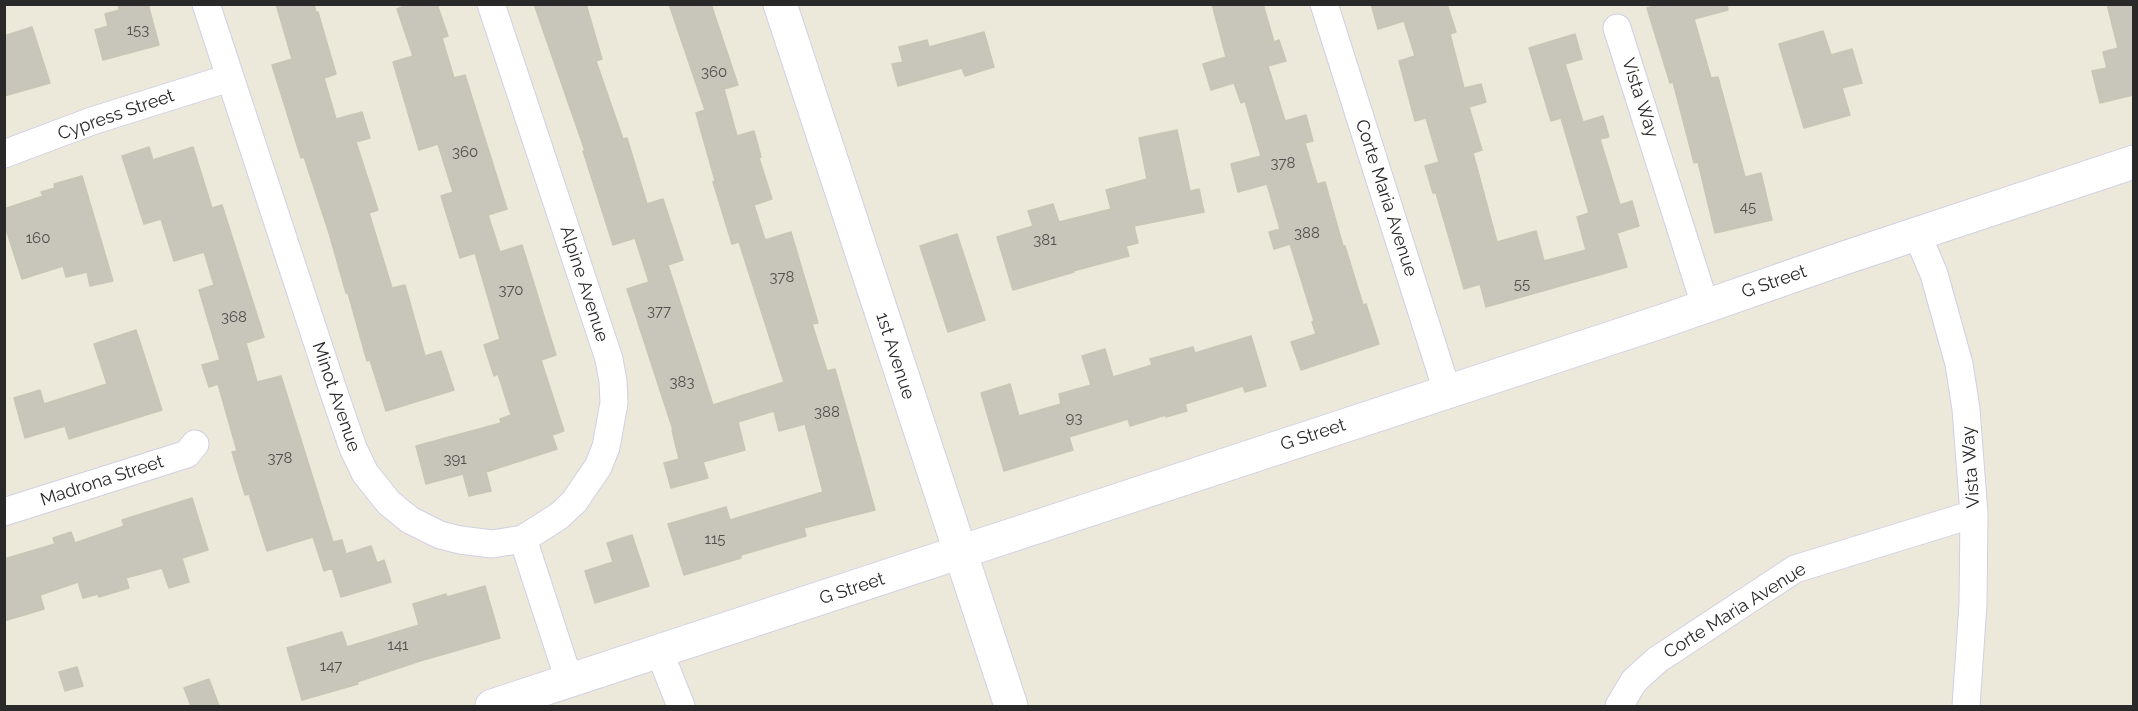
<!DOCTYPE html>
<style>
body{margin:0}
#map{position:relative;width:2138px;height:711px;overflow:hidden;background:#ede9da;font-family:Raleway,sans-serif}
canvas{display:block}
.frame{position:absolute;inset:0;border:6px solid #292929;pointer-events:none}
</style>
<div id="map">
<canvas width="2138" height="711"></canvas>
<div class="frame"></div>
</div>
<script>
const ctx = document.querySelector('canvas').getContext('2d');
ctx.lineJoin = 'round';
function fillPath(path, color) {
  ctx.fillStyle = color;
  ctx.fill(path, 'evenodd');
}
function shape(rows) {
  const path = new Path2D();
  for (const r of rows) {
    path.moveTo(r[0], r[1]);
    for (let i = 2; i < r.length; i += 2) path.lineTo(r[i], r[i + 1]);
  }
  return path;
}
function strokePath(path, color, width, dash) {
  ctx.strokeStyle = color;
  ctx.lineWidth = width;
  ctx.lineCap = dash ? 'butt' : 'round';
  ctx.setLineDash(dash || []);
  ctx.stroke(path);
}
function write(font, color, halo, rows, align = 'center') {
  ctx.font = font + ' Raleway,sans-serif';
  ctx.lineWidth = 4.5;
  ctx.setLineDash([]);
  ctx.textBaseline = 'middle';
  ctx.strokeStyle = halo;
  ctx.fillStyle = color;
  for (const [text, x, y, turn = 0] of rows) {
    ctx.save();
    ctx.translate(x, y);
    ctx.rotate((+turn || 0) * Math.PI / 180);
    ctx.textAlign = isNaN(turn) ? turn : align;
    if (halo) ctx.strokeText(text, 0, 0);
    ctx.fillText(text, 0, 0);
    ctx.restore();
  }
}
const building = shape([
 [118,4,148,4,159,45,103,60,95,30,108,26,105,14,119,10,118,4],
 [276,4,314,4,316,13,318,12,336,74,324,78,336,119,362,112,370,138,356,142,378,210,369,213,392,288,405,285,425,356,441,351,454,390,386,411,370,360,367,361,348,293,346,293,329,233,304,157,301,158,272,65,292,59,276,4],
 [409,4,437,4,448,36,442,38,454,78,465,75,507,209,488,215,500,252,522,245,556,355,541,360,564,431,552,435,557,449,486,472,491,491,469,496,463,474,426,484,416,446,501,423,500,419,511,415,498,374,494,376,484,345,500,339,475,253,460,258,441,196,453,192,438,144,419,150,393,62,413,56,397,9,409,4],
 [534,4,586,4,602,59,596,61,623,139,627,138,647,204,663,199,683,260,668,265,713,405,784,382,739,242,732,244,713,182,715,181,696,113,705,110,669,4,711,4,738,85,724,89,737,136,754,131,761,157,759,158,772,199,754,205,765,240,791,232,818,323,812,324,827,371,835,369,875,510,804,528,806,536,741,555,741,558,684,575,668,524,726,507,730,520,823,492,805,424,779,431,774,411,738,422,745,450,703,462,708,478,671,488,664,463,679,459,672,430,673,430,627,289,649,282,635,238,613,245,583,151,585,151,534,4],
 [1212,4,1263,4,1274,42,1279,40,1286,61,1268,66,1285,121,1306,115,1313,141,1305,143,1317,184,1325,182,1343,246,1345,246,1363,305,1366,304,1379,344,1301,370,1291,342,1316,334,1312,322,1314,321,1290,244,1274,249,1269,232,1280,229,1267,184,1238,192,1231,164,1261,156,1245,101,1241,103,1234,83,1211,90,1203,64,1226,57,1212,4],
 [1371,4,1447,4,1456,32,1450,34,1464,88,1481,84,1486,102,1469,107,1482,150,1473,153,1497,242,1536,231,1544,261,1586,250,1577,217,1589,213,1561,118,1551,121,1529,48,1575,34,1582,59,1565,64,1583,122,1603,116,1609,137,1600,139,1620,205,1632,201,1639,226,1617,233,1627,267,1486,307,1480,284,1464,289,1436,193,1433,193,1425,166,1439,162,1426,118,1415,121,1399,61,1415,56,1404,21,1378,29,1371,4],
 [1660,4,1727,4,1728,10,1694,19,1711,78,1718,77,1745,177,1761,173,1772,220,1715,233,1698,162,1694,163,1673,82,1670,83,1647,8,1660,4],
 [2107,4,2133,4,2133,95,2100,103,2092,71,2107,68,2103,52,2118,48,2107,4],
 [32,27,50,83,4,96,4,36,32,27],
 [1823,31,1831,55,1852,49,1862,83,1842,88,1850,115,1804,128,1779,44,1823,31],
 [984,32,994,67,965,76,962,68,898,86,892,64,903,62,899,47,927,40,929,47,984,32],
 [1177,130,1190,191,1199,189,1204,212,1134,226,1138,243,1126,246,1129,256,1073,271,1074,272,1013,290,997,237,1033,226,1028,211,1053,204,1059,222,1111,209,1106,190,1147,179,1139,138,1177,130],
 [149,147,153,160,193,147,212,208,222,205,264,337,246,343,257,382,281,376,333,542,342,540,346,554,371,546,377,563,384,560,391,582,341,597,332,568,324,571,313,537,267,551,249,494,245,495,232,452,237,451,218,384,209,387,202,365,220,360,199,290,214,285,204,252,174,261,161,219,144,224,122,156,149,147],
 [82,176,113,281,90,286,87,272,66,277,63,266,22,279,4,223,4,209,43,196,41,192,55,188,54,184,82,176],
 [957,234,985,320,948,332,920,246,957,234],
 [136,330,162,410,69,439,65,426,25,438,14,398,40,390,44,404,107,384,94,344,136,330],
 [1251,336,1266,386,1245,392,1243,386,1185,404,1187,411,1166,417,1166,415,1130,426,1128,419,1069,437,1073,450,1004,471,981,393,1010,384,1019,416,1061,404,1059,394,1091,385,1082,356,1105,349,1113,377,1152,365,1150,359,1193,347,1195,353,1251,336],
 [192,498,208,550,182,558,189,582,169,588,162,568,126,578,129,588,99,597,98,594,83,598,78,582,40,595,44,609,4,621,4,559,55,544,53,538,71,532,75,543,124,526,122,520,192,498],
 [632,535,649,586,595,603,585,571,613,562,607,543,632,535],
 [485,586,500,638,420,661,357,682,358,684,302,700,287,648,342,632,347,647,419,625,413,604,446,594,447,597,485,586],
 [77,667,83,686,65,691,59,672,77,667],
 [209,679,219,706,191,706,184,688,209,679]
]);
fillPath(building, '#c8c5ba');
strokePath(building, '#c8c6b4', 1.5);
const minor = shape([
 [206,4,333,390,353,448,365,473,389,503,410,520,440,535,460,540,492,544,523,539,559,516,574,502,598,467,606,447,614,403,613,381,609,359,491,4],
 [1324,4,1447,391],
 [1617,28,1705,305],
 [4,154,92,121,229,78],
 [1917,234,1934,274,1959,364,1966,409,1974,514,1973,604,1966,706],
 [4,512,187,454,195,444],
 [523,539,569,680],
 [659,651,681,706],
 [1619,706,1634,681,1657,660,1795,569,1974,514]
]);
const tertiary = shape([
 [780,4,1011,706],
 [492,706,1666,320,1844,258,2134,162]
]);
strokePath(minor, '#d0cfe4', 29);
strokePath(tertiary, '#d0cfe4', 35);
strokePath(minor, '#fff', 27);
strokePath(tertiary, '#fff', 33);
write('15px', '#51504d', null, [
 ["153",138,30],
 ["360",714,72],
 ["360",465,152],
 ["378",1283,163],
 ["45",1748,207],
 ["388",1307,233],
 ["160",38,238],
 ["381",1045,240],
 ["378",782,277],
 ["55",1522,284],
 ["370",511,290],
 ["377",659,311],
 ["368",234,317],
 ["383",682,382],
 ["388",827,412],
 ["93",1074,418],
 ["378",280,458],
 ["391",455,459],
 ["115",715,539],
 ["141",398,645],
 ["147",331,666]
]);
write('18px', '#292929', '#fff', [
 ["Vista Way",1640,98,72],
 ["Cypress Street",116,115,-19],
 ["Corte Maria Avenue",1386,198,72],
 ["G Street",1774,282,-19],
 ["Alpine Avenue",584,284,72],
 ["1st Avenue",895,356,72],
 ["Minot Avenue",336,397,71],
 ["G Street",1313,435,-18],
 ["Vista Way",1971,467,-94],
 ["Madrona Street",102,481,-18],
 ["G Street",852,589,-18],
 ["Corte Maria Avenue",1735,611,-32]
]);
</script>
